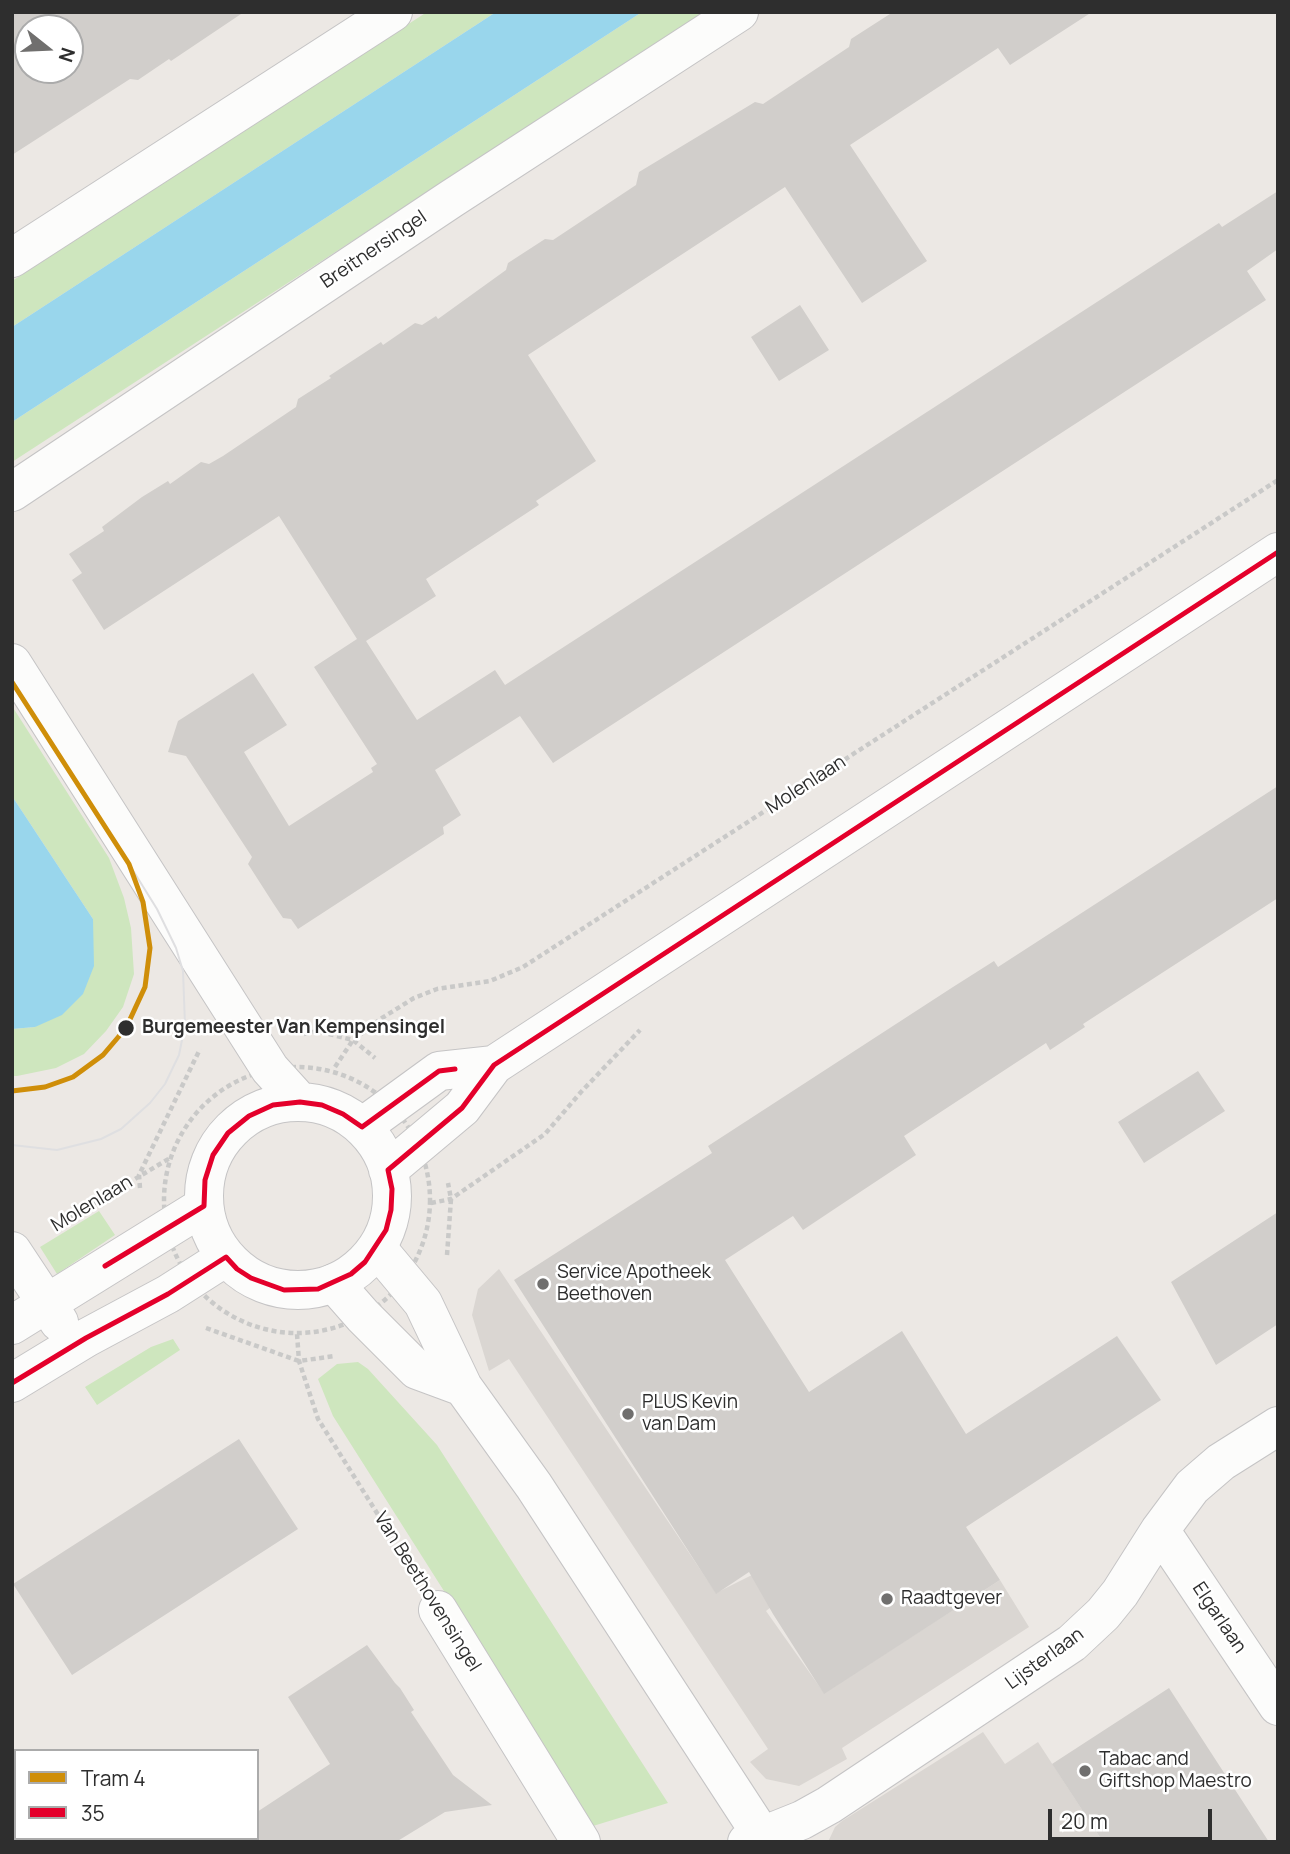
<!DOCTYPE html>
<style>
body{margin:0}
#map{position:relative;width:1290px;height:1854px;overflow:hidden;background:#ece8e4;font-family:Manrope,sans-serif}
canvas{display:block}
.frame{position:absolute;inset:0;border:14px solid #2e2e2e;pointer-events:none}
.legend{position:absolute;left:14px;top:1749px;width:245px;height:91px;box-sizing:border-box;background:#fff;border:2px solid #ababab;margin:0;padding:9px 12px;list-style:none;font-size:21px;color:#2e2e2e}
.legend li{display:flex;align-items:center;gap:14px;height:35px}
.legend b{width:35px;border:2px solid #ababab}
.north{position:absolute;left:14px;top:14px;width:70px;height:70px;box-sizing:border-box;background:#fff;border:2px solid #ababab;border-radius:50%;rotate:108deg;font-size:19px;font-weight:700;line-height:28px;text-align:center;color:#2e2e2e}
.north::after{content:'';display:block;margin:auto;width:24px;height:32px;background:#706f6e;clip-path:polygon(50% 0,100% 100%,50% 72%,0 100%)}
.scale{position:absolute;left:1048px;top:1809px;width:164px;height:32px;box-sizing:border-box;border:4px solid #2e2e2e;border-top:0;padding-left:9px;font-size:21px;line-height:24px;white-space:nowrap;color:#2e2e2e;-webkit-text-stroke:5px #fff;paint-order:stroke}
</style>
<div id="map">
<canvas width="1290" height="1854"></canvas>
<div class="frame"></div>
<ul class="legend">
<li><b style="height:9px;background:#cf8e09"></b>Tram 4</li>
<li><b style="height:9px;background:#e4002b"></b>35</li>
</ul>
<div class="north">N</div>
<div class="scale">20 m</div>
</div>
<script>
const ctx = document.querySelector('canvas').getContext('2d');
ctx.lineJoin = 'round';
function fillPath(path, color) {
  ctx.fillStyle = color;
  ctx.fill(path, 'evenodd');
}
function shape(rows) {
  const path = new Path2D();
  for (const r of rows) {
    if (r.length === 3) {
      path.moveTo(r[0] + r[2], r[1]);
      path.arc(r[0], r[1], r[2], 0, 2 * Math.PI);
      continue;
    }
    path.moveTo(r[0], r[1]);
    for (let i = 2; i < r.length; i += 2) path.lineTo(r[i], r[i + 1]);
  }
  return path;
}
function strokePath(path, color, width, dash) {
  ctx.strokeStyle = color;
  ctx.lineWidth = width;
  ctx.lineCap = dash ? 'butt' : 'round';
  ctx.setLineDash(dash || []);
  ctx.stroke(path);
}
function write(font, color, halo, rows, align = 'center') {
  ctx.font = font + ' Manrope,sans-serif';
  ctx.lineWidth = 5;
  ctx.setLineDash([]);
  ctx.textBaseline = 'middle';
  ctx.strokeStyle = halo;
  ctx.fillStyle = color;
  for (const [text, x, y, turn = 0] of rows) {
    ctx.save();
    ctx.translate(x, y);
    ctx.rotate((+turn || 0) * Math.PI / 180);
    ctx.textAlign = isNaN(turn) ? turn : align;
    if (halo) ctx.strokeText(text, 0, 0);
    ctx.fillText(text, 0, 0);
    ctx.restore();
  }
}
fillPath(shape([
 [427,12,496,12,12,327,12,281],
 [642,12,705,12,12,462,12,422],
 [12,706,109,858,124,898,131,928,134,974,123,1007,106,1031,84,1054,56,1068,17,1076,12,1076,12,1029,35,1027,93,919,12,796],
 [99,1211,115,1235,57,1274,40,1247],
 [173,1339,180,1350,97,1405,85,1387,151,1347],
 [358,1362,368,1369,437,1445,668,1803,593,1826,333,1416,318,1379,337,1364]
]), '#cee6be');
fillPath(shape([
 [499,1269,716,1593,756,1573,776,1603,766,1611,824,1693,1000,1580,1029,1627,842,1748,847,1759,799,1786,766,1779,750,1762,768,1749,509,1359,489,1371,472,1315,478,1289],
 [983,1732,1005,1764,1038,1742,1103,1842,828,1842,835,1827,842,1821]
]), '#dad6d2');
fillPath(shape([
 [496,12,642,12,12,422,12,327],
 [12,796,93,919,94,966,83,994,62,1015,35,1027,12,1029]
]), '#99d6ec');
fillPath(shape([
 [12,12,244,12,171,61,169,59,138,80,130,79,12,155],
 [28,28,70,28,70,70,28,70],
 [893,12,1092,12,1010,65,998,48,850,145,927,261,862,303,785,187,528,355,596,461,536,501,539,505,426,579,436,596,366,641,417,720,495,670,505,685,1219,223,1222,227,1278,191,1278,249,1247,271,1266,300,553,763,520,716,435,770,461,815,443,827,444,834,298,929,291,919,283,918,273,903,248,864,252,857,186,756,168,752,178,721,253,673,287,725,244,752,289,826,373,772,371,768,377,764,314,667,357,639,279,516,104,630,72,580,82,573,69,554,104,531,102,527,142,497,168,481,170,484,201,462,209,464,223,456,296,407,298,399,331,378,329,376,381,342,383,345,415,323,422,325,436,316,438,319,506,270,508,263,545,239,553,240,636,185,639,172,755,102,763,104,849,47,851,39],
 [800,305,829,350,779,381,751,337],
 [1278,786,1278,898,1083,1024,1085,1027,1050,1050,1046,1043,904,1136,916,1155,842,1204,803,1230,793,1216,725,1260,809,1392,902,1331,966,1434,1117,1336,1161,1400,966,1527,1000,1580,824,1694,773,1614,749,1572,716,1594,514,1280,712,1153,708,1146,953,987,994,961,998,967],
 [1198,1071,1225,1111,1144,1163,1118,1122],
 [1278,1212,1278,1324,1216,1365,1171,1282],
 [239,1439,298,1529,72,1675,13,1584],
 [367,1645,395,1683,400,1688,414,1710,411,1712,453,1775,492,1805,445,1812,396,1842,212,1842,217,1838,257,1838,257,1812,330,1764,288,1697],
 [1169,1688,1269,1842,1103,1842,1052,1764]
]), '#d1cecb');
const street = shape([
 [12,258,393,12],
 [12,492,451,199,739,12],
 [377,1248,423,1303,463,1387,534,1486,766,1842],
 [334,1283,363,1316,417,1370,463,1387],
 [1160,1530,1278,1706],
 [438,1610,581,1842],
 [747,1842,802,1820,829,1805,1072,1643,1103,1614,1120,1593,1160,1530,1192,1487,1221,1462,1278,1426]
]);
const secondary = shape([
 [12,663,270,1069,300,1102],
 [298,1196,94],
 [362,1127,439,1071,494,1065],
 [388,1170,462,1108,494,1065,1278,552],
 [12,1251,59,1322],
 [12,1325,204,1206],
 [12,1383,86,1338,168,1294,226,1257]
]);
strokePath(street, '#c5c4c5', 40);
strokePath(secondary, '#c5c4c5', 40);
strokePath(shape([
 [304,1034,317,1031,353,1040,375,1058],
 [335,1067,353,1040,382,1018,414,998,437,989,490,981,523,967,1278,480],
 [297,1200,133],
 [140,1188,139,1175,200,1049],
 [431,1203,451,1199,545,1134,581,1092,640,1030],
 [55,1227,170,1158],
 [447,1255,451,1199,448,1183],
 [206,1328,299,1361,335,1356],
 [297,1334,299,1361,318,1419,414,1572]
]), '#c9c9c8', 4.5, [5, 3.5]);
strokePath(street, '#fcfcfb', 38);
strokePath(secondary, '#fcfcfb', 38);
strokePath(shape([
 [12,1145,57,1150,101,1139,121,1129,150,1103,165,1084,179,1055,185,1025,183,971,176,948,157,909,129,864]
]), '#dfdfe1', 2);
strokePath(shape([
 [105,1266,204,1206,205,1180,213,1155,228,1133,249,1116,273,1105,300,1102,322,1105,343,1114,362,1127,439,1071,455,1069],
 [12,1383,86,1338,168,1294,226,1257,237,1269,251,1278,284,1290,318,1289,351,1274,365,1262,386,1230,391,1210,392,1189,388,1170,462,1108,494,1065,1278,552]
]), '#e4002b', 5);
strokePath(shape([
 [12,682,129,864,143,902,150,948,145,987,126,1028,103,1055,73,1077,45,1087,12,1091]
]), '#cf8e09', 5);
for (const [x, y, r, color] of [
 [126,1028,9,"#2e2e2e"],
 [543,1284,7,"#706f6e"],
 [628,1414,7,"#706f6e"],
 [887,1599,7,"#706f6e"],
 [1085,1771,7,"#706f6e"]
]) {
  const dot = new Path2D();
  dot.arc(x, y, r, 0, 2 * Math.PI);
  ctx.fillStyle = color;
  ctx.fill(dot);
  strokePath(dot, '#fff', 2.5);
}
write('19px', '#2e2e2e', '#fff', [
 ["Breitnersingel",374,250,-34],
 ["Molenlaan",806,785,-33],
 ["Molenlaan",92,1204,-31],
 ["Van Beethovensingel",427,1592,58],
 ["Elgarlaan",1219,1618,56],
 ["Lijsterlaan",1045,1659,-36]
]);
write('bold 19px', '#2e2e2e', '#fff', [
 ["Burgemeester Van Kempensingel",142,1028]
], 'left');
write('19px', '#2e2e2e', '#fff', [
 ["Service Apotheek",557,1273],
 ["Beethoven",557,1295],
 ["PLUS Kevin",642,1403],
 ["van Dam",642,1425],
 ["Raadtgever",901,1599],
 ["Tabac and",1099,1760],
 ["Giftshop Maestro",1099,1782]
], 'left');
</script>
